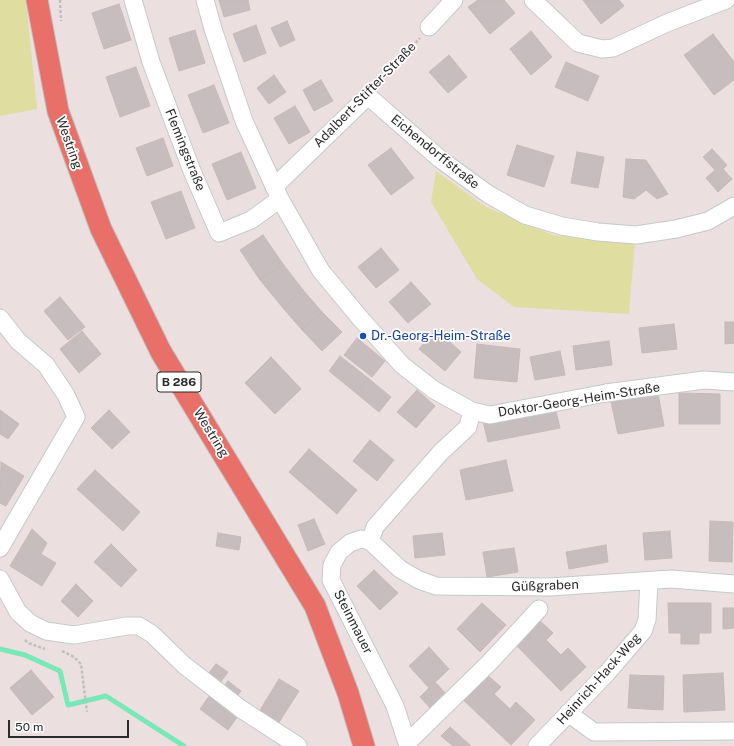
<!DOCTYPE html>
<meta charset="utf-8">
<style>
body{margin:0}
#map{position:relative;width:734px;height:746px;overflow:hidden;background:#ecdfe0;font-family:"Public Sans",sans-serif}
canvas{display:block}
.scale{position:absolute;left:8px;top:720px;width:121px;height:18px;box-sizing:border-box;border:2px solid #2b2b2b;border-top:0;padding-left:5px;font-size:12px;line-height:14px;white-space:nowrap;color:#2b2b2b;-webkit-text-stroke:3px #fff;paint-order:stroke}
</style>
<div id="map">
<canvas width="734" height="746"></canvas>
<div class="scale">50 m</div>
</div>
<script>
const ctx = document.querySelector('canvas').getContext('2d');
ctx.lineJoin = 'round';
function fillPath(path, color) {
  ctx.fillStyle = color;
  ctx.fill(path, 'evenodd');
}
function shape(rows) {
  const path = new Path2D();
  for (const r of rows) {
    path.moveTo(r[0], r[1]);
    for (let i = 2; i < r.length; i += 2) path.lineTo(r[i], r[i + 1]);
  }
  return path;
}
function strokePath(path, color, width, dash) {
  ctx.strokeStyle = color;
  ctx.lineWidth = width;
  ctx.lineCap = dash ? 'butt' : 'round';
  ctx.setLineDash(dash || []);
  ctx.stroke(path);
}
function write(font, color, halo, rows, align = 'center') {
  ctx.font = font + ' "Public Sans",sans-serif';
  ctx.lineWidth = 3.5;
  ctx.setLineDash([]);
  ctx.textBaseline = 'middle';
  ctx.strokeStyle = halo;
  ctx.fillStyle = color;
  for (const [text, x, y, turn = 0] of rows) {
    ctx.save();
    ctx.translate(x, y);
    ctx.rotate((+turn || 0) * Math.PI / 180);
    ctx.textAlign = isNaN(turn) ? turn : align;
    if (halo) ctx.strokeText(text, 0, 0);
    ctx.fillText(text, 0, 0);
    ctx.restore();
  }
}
fillPath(shape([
 [0,0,26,0,37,109,0,116],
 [436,171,486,207,553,235,635,243,629,314,514,307,477,279,431,202]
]), '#dfdd9f');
strokePath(shape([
 [0,649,25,655,60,671,68,705,106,696,184,746]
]), '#78e8b7', 5);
const building = shape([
 [219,0,248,0,250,10,224,17,219,0],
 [478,0,504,0,515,13,490,34,468,7,478,0],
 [583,0,619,0,624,6,601,24,583,0],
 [119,4,131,40,104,49,92,13,119,4],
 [287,21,295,40,280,47,271,28,287,21],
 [256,25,266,53,244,62,233,34,256,25],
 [195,30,205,63,179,71,169,38,195,30],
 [531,31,552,57,531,75,510,49,531,31],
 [713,34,734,62,734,80,714,95,684,55,713,34],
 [449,55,467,77,448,93,429,72,449,55],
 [566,62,599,76,588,101,555,87,566,62],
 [136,67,150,106,120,117,106,77,136,67],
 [274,75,286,92,269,104,257,88,274,75],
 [321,80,333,101,314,111,303,90,321,80],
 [214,85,229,123,203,133,188,95,214,85],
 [295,106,310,132,289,144,274,118,295,106],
 [163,138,173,166,147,176,136,148,163,138],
 [517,145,554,156,544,187,507,175,517,145],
 [391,148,414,178,391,195,368,165,391,148],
 [712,149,727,165,723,169,732,179,718,192,706,178,715,170,703,157,712,149],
 [241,152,256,188,227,200,212,164,241,152],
 [577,152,604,157,598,188,571,183,577,152],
 [626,159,646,160,668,194,657,199,646,190,634,199,623,197,626,159],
 [181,191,195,228,166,239,151,202,181,191],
 [263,235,283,264,260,280,240,250,263,235],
 [381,248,399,270,376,288,358,267,381,248],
 [283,264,303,290,283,308,260,280,283,264],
 [411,282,431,304,408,323,389,302,411,282],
 [303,290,322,312,302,330,283,308,303,290],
 [60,297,85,327,68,340,44,311,60,297],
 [322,312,342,332,322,351,302,330,322,312],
 [725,322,734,322,734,343,725,344,725,322],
 [674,324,677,349,642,353,639,328,674,324],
 [436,329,461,352,445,371,419,349,436,329],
 [82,331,101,354,79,373,60,349,82,331],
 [357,338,385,361,372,377,344,355,357,338],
 [609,341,612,365,576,370,573,346,609,341],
 [477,344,520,349,517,382,474,378,477,344],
 [560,351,565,375,535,380,530,357,560,351],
 [340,356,368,378,356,393,329,371,340,356],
 [271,357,301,389,275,414,245,383,271,357],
 [368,378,391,397,379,412,356,393,368,378],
 [417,390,435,406,416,428,397,412,417,390],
 [658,393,664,426,618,434,611,402,658,393],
 [679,393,720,394,720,424,679,424,679,393],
 [555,407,560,428,488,442,483,421,555,407],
 [0,410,19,424,8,439,0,434,0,410],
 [109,410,130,432,112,449,91,428,109,410],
 [370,440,394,460,377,481,353,461,370,440],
 [309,449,357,490,337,514,289,472,309,449],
 [506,460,513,491,466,500,460,470,506,460],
 [1,462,24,476,6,506,0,503,1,462],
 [95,470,140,512,123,531,77,489,95,470],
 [314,519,325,544,308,551,298,525,314,519],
 [710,521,733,522,732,562,709,561,710,521],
 [32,529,47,543,41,554,56,563,42,586,10,566,32,529],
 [670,531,672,558,645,560,643,533,670,531],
 [218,533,241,537,239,550,216,546,218,533],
 [442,533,445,555,415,558,413,536,442,533],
 [111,544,137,570,121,587,94,562,111,544],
 [606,545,608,562,569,569,566,552,606,545],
 [514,548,518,572,487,577,483,552,514,548],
 [374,570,398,593,380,610,357,586,374,570],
 [76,584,93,601,78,617,61,601,76,584],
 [482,603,506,625,480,652,457,629,482,603],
 [668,603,711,603,711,633,699,633,699,644,681,644,681,633,669,633,668,603],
 [723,608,734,608,734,628,723,629,723,608],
 [537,618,553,633,546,640,561,655,568,648,586,667,561,691,513,642,537,618],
 [429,647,449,669,429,688,409,666,429,647],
 [216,664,228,672,217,687,205,678,216,664],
 [31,670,54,697,32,715,10,688,31,670],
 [485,673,501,687,494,694,510,709,516,702,535,720,511,745,461,698,485,673],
 [723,673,725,710,684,712,683,675,723,673],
 [630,675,664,676,663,710,628,708,630,675],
 [279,679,299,691,276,727,257,715,279,679],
 [228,681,241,691,234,700,221,691,228,681],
 [435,682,448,696,433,711,420,697,435,682],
 [210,695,238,716,228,730,200,709,210,695],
 [450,727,471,746,453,746,441,736,450,727]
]);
fillPath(building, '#c8bdbe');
strokePath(building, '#c8b8b9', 1);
const minor = shape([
 [133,0,151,62,192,171,219,233,251,220,280,199],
 [205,0,213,29,244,121,280,199,321,271,360,318,402,365,434,390,472,411,490,415,606,393,704,380,734,382],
 [533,0,578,43,602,49,613,48,667,23,726,0],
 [429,27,454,0],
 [274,187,368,96,440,159,488,194,525,215,562,226,598,232,636,235,676,229,708,221,734,206],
 [0,318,18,341,46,365,66,395,76,417,0,548],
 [370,541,400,569,419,580,436,586,550,587,671,579,734,584],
 [0,579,18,612,30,623,46,631,74,635,127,626,139,626,152,634,184,665,241,709,298,746],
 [568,713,594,732,734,731],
 [407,743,490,662,539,609],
 [408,746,395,706,331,580,332,565,339,552,350,543,361,539,370,541,375,527,441,452,468,427,472,411],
 [537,746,607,673,643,631,647,620,649,581]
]);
const major = shape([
 [37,0,58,111,101,229,161,352,315,606,348,693,364,746]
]);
strokePath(minor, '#c0cbcd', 19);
strokePath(major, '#bfbfbf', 23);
strokePath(shape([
 [60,0,61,21],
 [379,84,420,38],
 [25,640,28,643,45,649],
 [62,651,74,657,81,664,87,712]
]), '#bfbfbf', 2.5, [3, 2]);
strokePath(minor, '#fff', 17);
strokePath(major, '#e87068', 21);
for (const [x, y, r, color] of [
 [363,336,4,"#1a4fb4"]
]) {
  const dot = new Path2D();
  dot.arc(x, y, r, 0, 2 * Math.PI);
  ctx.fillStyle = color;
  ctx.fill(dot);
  strokePath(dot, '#fff', 1.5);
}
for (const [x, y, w] of [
 [179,382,44]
]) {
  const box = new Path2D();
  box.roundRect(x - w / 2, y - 10, w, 20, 3);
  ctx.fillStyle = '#fff';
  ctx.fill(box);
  strokePath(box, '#2b2b2b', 1);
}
write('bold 12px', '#2b2b2b', null, [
 ["B 286",179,382]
]);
write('13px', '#2b2b2b', '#fff', [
 ["Adalbert-Stifter-Straße",365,95,-46],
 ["Westring",69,143,70],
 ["Flemingstraße",185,150,68],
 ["Eichendorffstraße",435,152,39],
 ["Doktor-Georg-Heim-Straße",579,400,-9],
 ["Westring",211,433,58],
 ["Güßgraben",545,586,-2],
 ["Steinmauer",353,622,63],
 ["Heinrich-Hack-Weg",599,679,-48]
]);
write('13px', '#164399', '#fff', [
 ["Dr.-Georg-Heim-Straße",371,336]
], 'left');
</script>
